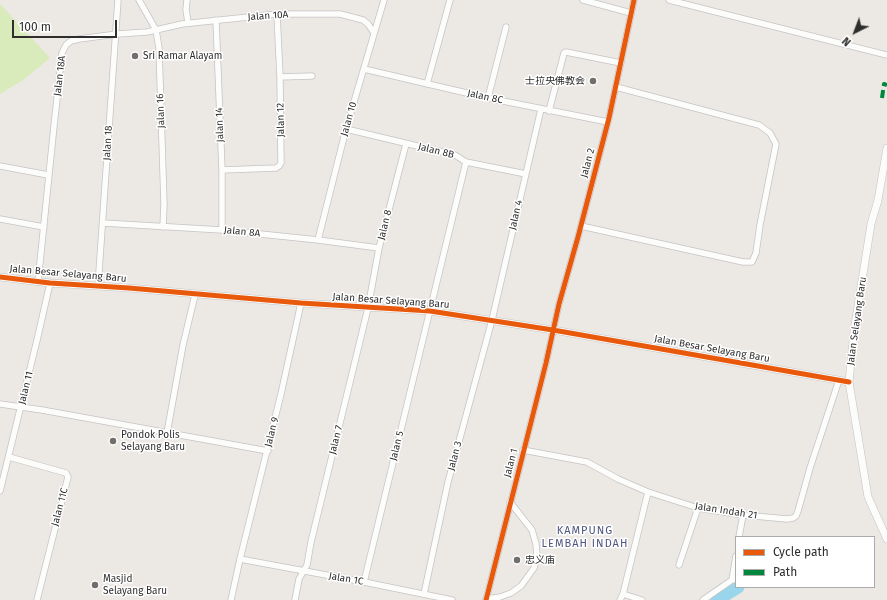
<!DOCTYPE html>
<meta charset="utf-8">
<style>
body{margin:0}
#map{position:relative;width:887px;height:600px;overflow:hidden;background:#ece8e4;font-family:"Fira Sans",sans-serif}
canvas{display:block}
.legend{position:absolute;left:735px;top:536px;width:140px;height:52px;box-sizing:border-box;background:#fff;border:1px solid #ababab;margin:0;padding:5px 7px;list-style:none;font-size:12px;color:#2e2e2e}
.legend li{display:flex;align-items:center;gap:8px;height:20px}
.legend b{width:20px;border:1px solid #ababab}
.north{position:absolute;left:835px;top:12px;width:40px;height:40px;-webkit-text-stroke:3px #fff;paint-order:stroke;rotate:222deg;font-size:11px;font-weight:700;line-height:16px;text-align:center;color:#2e2e2e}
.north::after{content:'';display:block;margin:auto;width:14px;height:18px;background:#2e2e2e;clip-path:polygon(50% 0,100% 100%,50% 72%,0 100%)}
.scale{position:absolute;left:12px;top:20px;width:105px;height:18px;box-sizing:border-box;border:2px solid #2e2e2e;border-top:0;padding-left:5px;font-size:12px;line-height:14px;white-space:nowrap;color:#2e2e2e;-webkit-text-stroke:3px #fff;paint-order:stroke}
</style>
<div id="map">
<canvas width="887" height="600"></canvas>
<ul class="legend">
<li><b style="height:5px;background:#e8590c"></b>Cycle path</li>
<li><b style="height:5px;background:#00873e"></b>Path</li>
</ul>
<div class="north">N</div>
<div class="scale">100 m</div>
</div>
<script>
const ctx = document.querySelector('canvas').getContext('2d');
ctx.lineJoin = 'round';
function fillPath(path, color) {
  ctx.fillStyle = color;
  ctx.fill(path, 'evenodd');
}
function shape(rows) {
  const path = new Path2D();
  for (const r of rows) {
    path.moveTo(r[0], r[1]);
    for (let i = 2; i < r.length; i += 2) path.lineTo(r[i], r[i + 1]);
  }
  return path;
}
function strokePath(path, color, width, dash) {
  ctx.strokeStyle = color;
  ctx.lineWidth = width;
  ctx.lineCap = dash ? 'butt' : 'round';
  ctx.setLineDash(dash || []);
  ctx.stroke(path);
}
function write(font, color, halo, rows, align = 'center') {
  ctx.font = font + ' "Fira Sans","Noto Sans SC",sans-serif';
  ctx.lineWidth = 3;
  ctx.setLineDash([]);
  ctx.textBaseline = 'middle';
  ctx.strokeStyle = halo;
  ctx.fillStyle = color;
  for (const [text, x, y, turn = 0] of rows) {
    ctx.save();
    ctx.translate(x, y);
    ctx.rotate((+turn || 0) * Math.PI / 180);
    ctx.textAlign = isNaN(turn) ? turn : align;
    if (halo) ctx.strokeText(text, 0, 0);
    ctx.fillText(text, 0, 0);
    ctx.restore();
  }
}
fillPath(shape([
 [0,4,50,58,23,80,0,94]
]), '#d9eabb');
strokePath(shape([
 [717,600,738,587]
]), '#99d6ec', 13);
const minor = shape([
 [139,0,156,30,159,48,164,204,163,227],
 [187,0,186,9,188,23],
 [583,0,631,13],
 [669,0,887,55],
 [216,20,222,170,222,230],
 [364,69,488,98,608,122],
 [280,77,312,76],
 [427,84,450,0],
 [488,98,506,27],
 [549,111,564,53,566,52,621,63],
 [346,129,455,155,466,162,526,174],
 [0,166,48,175],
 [222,170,276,168,279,166,281,163,280,77,277,14],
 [0,219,44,227],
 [103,223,222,230,318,240,379,248],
 [581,226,743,262,752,262,756,253,760,225,776,144,770,133,759,125,616,87],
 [318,240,346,129,384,0],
 [38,282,54,126,62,53,66,45,71,41,79,39,117,34,147,32,182,24,277,14,340,14,363,20,368,24,374,33],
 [98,286,118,0],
 [0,404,42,410,268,451],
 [167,433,183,345,195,295],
 [523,450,587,462,618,479,648,492,698,508,743,515,787,519,793,518,796,516,798,511,810,468,839,380],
 [9,457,66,473,68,477,37,600],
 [0,491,38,336,50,283],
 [739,537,743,515],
 [240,559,364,582,452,600],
 [679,565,698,508],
 [732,580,736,556],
 [364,582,466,162],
 [424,594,448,482,492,320,541,109],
 [623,594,642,600],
 [486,599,500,597,511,593,521,586,534,568,537,556,536,544,532,530,510,502],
 [231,600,240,559,281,394,301,303],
 [295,600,299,579,307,565,311,542,368,308,379,248,406,144],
 [486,600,546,363,559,304,578,237,609,118,634,0],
 [620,600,623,594,648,492],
 [703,600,732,580,736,579]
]);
const tertiary = shape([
 [887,148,878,200,871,224,854,331,849,382,868,497,887,539],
 [0,277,50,283,129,288,301,303,430,311,553,330,849,382]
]);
strokePath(minor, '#c5c4c5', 7);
strokePath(tertiary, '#c5c4c5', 8);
strokePath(minor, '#fcfcfb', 5.5);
strokePath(tertiary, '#fcfcfb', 7);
strokePath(shape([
 [882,98,884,84,887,85]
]), '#00873e', 4, [8, 4]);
strokePath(shape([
 [0,277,50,283,129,288,301,303,430,311,553,330,849,382],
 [486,600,546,363,559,304,578,237,609,118,634,0]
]), '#e8590c', 5);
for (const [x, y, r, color] of [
 [135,56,4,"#706f6e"],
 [593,81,4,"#706f6e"],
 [113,441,4,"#706f6e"],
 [517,560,4,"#706f6e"],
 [95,585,4,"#706f6e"]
]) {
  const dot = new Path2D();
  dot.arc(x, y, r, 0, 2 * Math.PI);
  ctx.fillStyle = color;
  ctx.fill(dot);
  strokePath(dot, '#fff', 1.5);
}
write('10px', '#2e2e2e', '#fff', [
 ["Jalan 10A",268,16,-4],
 ["Jalan 18A",60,76,-83],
 ["Jalan 8C",485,97,12],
 ["Jalan 16",161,111,-92],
 ["Jalan 10",349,119,-74],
 ["Jalan 12",281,120,-91],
 ["Jalan 14",220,125,-92],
 ["Jalan 18",108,143,-87],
 ["Jalan 8B",436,151,14],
 ["Jalan 2",588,163,-75],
 ["Jalan 4",516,215,-77],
 ["Jalan 8",385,225,-76],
 ["Jalan 8A",242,232,6],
 ["Jalan Besar Selayang Baru",68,274,5],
 ["Jalan Besar Selayang Baru",391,301,4],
 ["Jalan Selayang Baru",857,321,-82],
 ["Jalan Besar Selayang Baru",712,349,10],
 ["Jalan 11",26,388,-76],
 ["Jalan 9",272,432,-76],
 ["Jalan 7",336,440,-76],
 ["Jalan 5",397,446,-76],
 ["Jalan 3",455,456,-75],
 ["Jalan 1",511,463,-75],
 ["Jalan 11C",60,507,-75],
 ["Jalan Indah 21",726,511,9],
 ["Jalan 1C",346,579,10]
]);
write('10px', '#2e2e2e', '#fff', [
 ["Sri Ramar Alayam",143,56],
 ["士拉央佛教会",585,81,"right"],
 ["Pondok Polis",121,435],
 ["Selayang Baru",121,447],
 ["忠义庙",525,560],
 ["Masjid",103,579],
 ["Selayang Baru",103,591]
], 'left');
ctx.letterSpacing = '1px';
write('11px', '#4d5680', '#fff', [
 ["KAMPUNG",585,531],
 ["LEMBAH INDAH",585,544]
]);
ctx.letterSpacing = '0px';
</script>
